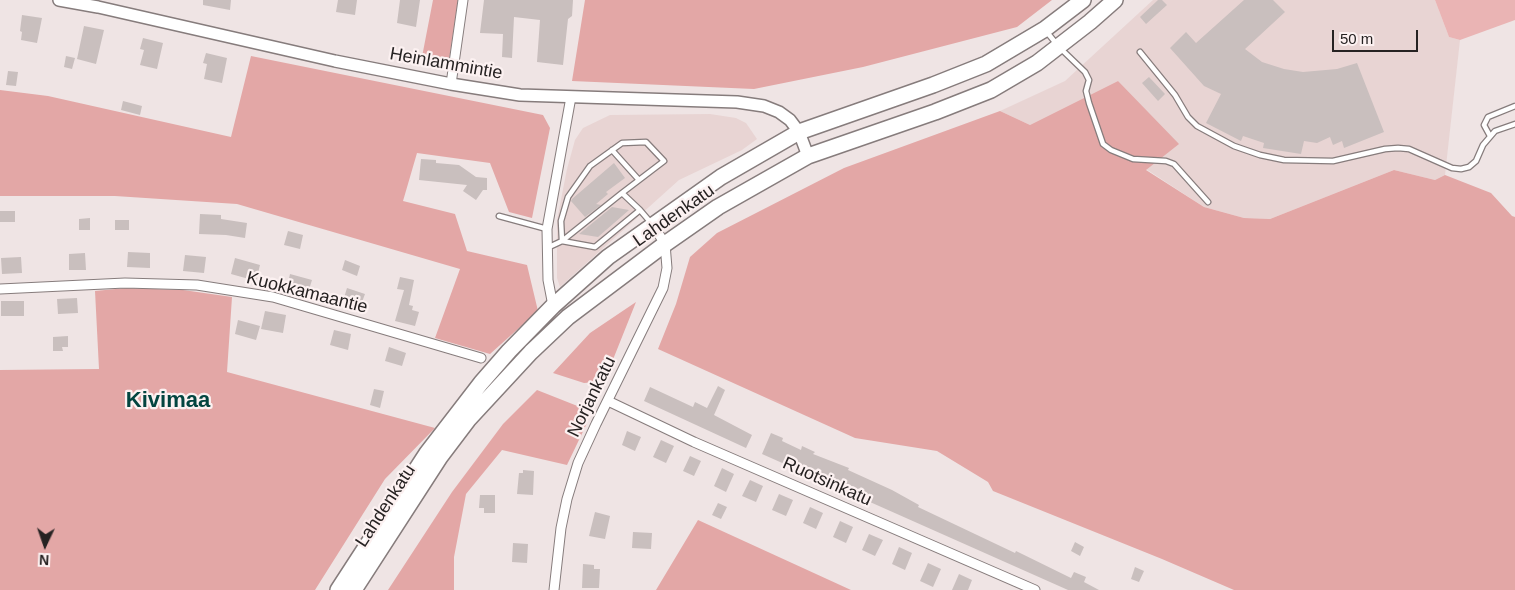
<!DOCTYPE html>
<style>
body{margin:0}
#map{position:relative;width:1515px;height:590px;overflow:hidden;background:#efe4e4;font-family:Helvetica,sans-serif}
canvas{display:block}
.north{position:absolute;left:20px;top:520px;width:50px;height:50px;-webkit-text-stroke:4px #fcf1f1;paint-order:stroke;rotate:183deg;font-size:14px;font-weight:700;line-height:20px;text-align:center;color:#262222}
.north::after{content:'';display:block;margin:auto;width:18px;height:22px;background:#262222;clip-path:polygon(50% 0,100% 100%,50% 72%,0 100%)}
.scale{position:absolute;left:1332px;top:30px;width:86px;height:22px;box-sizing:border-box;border:2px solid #262222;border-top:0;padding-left:6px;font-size:15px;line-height:18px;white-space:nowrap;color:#262222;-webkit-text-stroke:4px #fcf1f1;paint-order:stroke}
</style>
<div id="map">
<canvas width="1515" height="590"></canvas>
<div class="north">N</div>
<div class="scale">50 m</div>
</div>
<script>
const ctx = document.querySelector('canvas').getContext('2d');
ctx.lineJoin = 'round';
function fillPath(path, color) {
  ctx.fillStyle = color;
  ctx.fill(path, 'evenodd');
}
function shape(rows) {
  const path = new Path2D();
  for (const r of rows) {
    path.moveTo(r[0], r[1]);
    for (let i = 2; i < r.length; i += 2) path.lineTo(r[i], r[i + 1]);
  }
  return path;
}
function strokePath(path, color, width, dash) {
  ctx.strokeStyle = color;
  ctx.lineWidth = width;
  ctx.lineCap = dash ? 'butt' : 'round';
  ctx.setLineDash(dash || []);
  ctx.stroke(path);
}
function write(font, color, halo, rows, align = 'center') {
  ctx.font = font + ' Helvetica,sans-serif';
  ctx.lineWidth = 4.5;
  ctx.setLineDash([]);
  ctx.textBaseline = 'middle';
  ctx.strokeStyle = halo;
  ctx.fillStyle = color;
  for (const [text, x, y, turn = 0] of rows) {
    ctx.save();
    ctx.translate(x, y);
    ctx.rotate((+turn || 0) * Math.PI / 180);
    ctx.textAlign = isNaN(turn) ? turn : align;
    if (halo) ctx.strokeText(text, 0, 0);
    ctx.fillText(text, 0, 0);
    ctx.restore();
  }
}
fillPath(shape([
 [1153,0,1435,0,1449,37,1460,40,1445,175,1435,180,1394,170,1270,219,1244,218,1204,207,1146,169,1118,81,1030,125,1000,111,1065,81],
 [710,114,736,118,746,123,757,139,742,150,679,180,560,287,557,278,557,220,567,169,575,140,583,128,610,115]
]), '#e8d4d3');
fillPath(shape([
 [1435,0,1515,0,1515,20,1460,40,1449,37]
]), '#eab4b4');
fillPath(shape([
 [433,0,458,0,448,67,421,62],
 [585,0,1052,0,1017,27,863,67,754,89,572,81],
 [251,56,543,115,550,128,532,218,509,212,490,163,417,153,403,201,455,214,467,251,527,265,538,311,490,354,435,338,460,269,237,204,115,196,0,196,0,90,48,96,231,137],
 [1118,81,1179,144,1146,170,1204,207,1244,218,1270,219,1394,170,1435,180,1445,175,1491,193,1512,216,1515,217,1515,590,1234,590,1162,559,993,491,988,482,937,451,855,438,658,349,676,304,690,257,717,233,844,168,1000,111,1030,125],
 [126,288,183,290,232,297,227,372,435,428,385,479,315,590,0,590,0,370,99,369,95,291],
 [636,302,610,367,597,382,584,383,553,373,590,333],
 [537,390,580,407,588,421,567,465,502,450,466,494,454,557,454,590,388,590,452,492,503,424],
 [698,520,851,590,656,590]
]), '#e3a7a6');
fillPath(shape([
 [203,0,231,0,230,10,203,5],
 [338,0,357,0,355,15,336,12],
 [400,0,420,0,416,27,397,23],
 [484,0,573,0,572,16,568,19,563,65,537,62,540,20,514,17,512,58,502,57,503,34,480,33],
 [1158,0,1162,0,1167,5,1146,24,1140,17],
 [1244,0,1273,0,1285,12,1245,49,1262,62,1284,69,1303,72,1337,69,1357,63,1384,132,1344,148,1342,141,1333,145,1330,137,1317,143,1304,141,1301,154,1263,148,1264,143,1243,136,1241,141,1206,123,1221,94,1204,86,1170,48,1186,32,1196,43],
 [22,15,42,18,37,43,21,40,22,32,20,31],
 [84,26,104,30,96,64,77,59],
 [143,38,163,43,157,69,140,65,144,50,140,49],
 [206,53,227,58,222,83,204,79,207,64,203,63],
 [66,56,75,58,72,69,64,67],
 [8,71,18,72,16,86,6,85],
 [1149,77,1165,94,1158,101,1142,83],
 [123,101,142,106,140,115,121,110],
 [421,159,436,160,436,163,459,165,476,177,487,178,487,190,483,190,476,200,463,191,467,185,419,180],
 [614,163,625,178,606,192,608,194,596,204,601,205,585,217,571,201,572,199],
 [612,207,629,210,598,237,579,234],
 [0,211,15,211,15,222,0,222],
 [200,214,221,215,221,219,247,223,245,238,226,235,199,234],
 [90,218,90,230,79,230,79,219],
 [115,220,129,220,129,230,115,230],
 [288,231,303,235,300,249,284,245],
 [128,252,150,253,150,268,127,267],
 [85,253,86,270,69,270,69,254],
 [185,255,206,257,204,273,183,271],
 [21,257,22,273,2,274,1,258],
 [235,258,260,265,256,281,231,274],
 [345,260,360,266,357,276,342,270],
 [290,274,312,280,307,296,286,291],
 [400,277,414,280,409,305,413,306,412,310,419,312,415,326,395,321,404,290,397,289],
 [347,288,365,294,359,310,342,304],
 [77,298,78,313,58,314,57,299],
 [1,301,24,301,24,316,1,316],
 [265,311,286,315,283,333,261,329],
 [238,320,260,326,256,340,235,334],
 [334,330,351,334,348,350,330,345],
 [68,336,68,347,62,347,63,351,53,351,53,337],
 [389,347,406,353,402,366,385,361],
 [718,386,725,390,714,415,752,435,746,448,644,401,650,387,693,407,695,402,707,408],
 [374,389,384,391,380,408,370,405],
 [627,431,641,437,635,451,622,445],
 [771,433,783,438,782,441,801,450,802,446,815,452,813,454,849,468,848,470,892,490,919,505,918,507,1015,553,1016,551,1071,578,1074,572,1086,577,1084,582,1099,590,1068,590,762,454],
 [661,440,674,446,666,463,653,457],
 [690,456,701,461,694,476,683,471],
 [722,468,734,474,726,492,714,486],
 [523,470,534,471,533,495,517,494,519,473,523,473],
 [750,480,763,486,756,502,742,496],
 [779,494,793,500,786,516,772,510],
 [480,495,495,495,495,513,484,513,484,508,479,508],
 [718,503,727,507,721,519,712,515],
 [810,507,823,513,816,529,803,523],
 [595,512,610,516,605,539,589,536],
 [840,521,853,527,846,543,833,537],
 [633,532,652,533,651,549,632,548],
 [869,534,883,540,875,556,862,550],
 [1075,542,1084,547,1080,556,1071,551],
 [513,543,528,544,527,563,512,562],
 [899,547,912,553,905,570,892,564],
 [928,563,941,569,933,587,920,581],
 [583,564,594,565,594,569,600,569,599,588,582,588],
 [1135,567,1144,571,1139,582,1131,579],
 [959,574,972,580,968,590,952,590]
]), '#c9bfbe');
const service = shape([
 [1046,31,1059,47,1085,72,1089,80,1086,91,1089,103,1103,144,1111,150,1133,159,1166,161,1174,164,1208,202],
 [1140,52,1175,95,1188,117,1197,126,1234,146,1260,155,1284,160,1333,161,1385,149,1398,148,1409,149,1452,168,1461,169,1469,167,1476,161,1483,145,1495,131,1515,124],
 [1490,136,1484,125,1488,117,1515,106],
 [612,150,639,180],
 [622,193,664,161,646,142,622,143,590,166,568,197,561,221,562,241,595,247,640,210],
 [499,216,547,229],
 [547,248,562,241,622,193,640,210,652,224]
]);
const minor = shape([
 [451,84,463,0],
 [0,289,125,283,197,285,273,297,481,358],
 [553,306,548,280,547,229,571,97],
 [608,401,694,442,1035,590],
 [554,590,561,528,567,499,578,463,596,424,663,288,667,268,665,244,653,225]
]);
const tertiary = shape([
 [59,0,98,7,335,61,451,84,520,95,737,102,764,106,779,112,790,120,799,132,808,156]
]);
const primary = shape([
 [338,590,427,453,481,383,509,351,553,306,608,257,721,177,799,132,933,85,986,64,1045,29,1083,0],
 [354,590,440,457,468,420,531,352,568,317,665,244,718,207,808,156,935,112,991,90,1037,63,1090,22,1115,0]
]);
strokePath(service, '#867c7c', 7);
strokePath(minor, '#867c7c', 11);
strokePath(tertiary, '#867c7c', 14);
strokePath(primary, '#867c7c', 18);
strokePath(service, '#fff', 4.5);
strokePath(minor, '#fff', 9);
strokePath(tertiary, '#fff', 11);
strokePath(primary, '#fff', 15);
write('18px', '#262222', '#fcf1f1', [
 ["Heinlammintie",446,64,10],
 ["Lahdenkatu",674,216,-35],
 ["Kuokkamaantie",307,293,14],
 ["Norjankatu",592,397,-64],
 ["Ruotsinkatu",827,482,24],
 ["Lahdenkatu",386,506,-57]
]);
write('bold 22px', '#034540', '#fcf1f1', [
 ["Kivimaa",168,401]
]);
</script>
